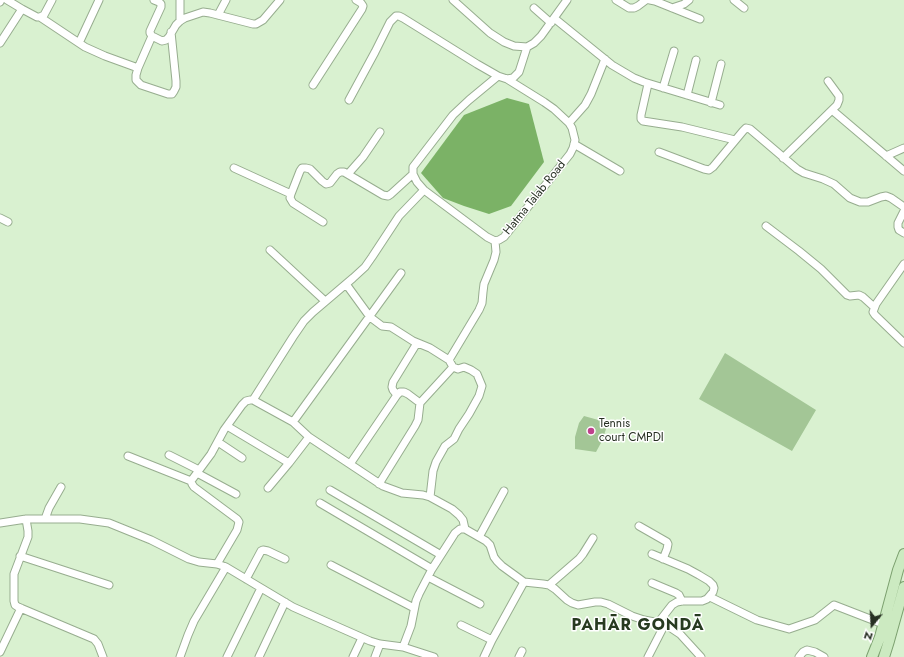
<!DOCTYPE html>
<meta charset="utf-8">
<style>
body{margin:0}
#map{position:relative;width:904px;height:657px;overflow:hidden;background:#d9f1d0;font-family:Jost,sans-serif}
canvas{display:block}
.north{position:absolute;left:852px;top:605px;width:40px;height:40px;-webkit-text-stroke:3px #fff;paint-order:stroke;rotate:198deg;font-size:11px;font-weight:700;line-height:16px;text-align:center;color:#273023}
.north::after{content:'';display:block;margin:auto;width:14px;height:18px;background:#273023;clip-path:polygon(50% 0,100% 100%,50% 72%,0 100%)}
</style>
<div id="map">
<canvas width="904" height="657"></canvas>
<div class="north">N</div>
</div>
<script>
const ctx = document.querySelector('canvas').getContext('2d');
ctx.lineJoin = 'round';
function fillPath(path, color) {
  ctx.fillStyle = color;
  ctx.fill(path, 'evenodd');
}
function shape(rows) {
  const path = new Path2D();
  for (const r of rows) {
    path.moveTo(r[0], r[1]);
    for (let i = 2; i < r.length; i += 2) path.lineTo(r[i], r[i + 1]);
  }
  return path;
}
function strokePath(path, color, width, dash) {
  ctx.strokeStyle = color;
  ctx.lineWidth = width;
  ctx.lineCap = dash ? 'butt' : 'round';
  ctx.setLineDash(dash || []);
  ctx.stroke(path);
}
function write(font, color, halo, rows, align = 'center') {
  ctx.font = font + ' Jost,sans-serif';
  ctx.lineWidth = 3;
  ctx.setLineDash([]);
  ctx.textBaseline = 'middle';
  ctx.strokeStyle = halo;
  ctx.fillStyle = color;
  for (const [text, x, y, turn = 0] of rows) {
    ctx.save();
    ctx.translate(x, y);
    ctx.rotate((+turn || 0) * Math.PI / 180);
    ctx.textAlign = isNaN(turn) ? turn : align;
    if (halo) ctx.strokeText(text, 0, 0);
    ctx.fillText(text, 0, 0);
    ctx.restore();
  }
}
fillPath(shape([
 [725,353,816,410,792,451,699,399],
 [584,416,602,421,607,426,602,441,596,452,575,449,575,437,579,423]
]), '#a3c696');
fillPath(shape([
 [507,98,529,104,544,162,511,206,489,214,464,206,443,198,421,173,464,115]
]), '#7bb266');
const minor = shape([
 [7,0,22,9,37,17,40,17,44,15,52,0],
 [154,0,159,2,161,4,161,7,150,31,150,33,152,36,162,41,166,40,169,37,176,25,180,21,185,18,203,12,210,13,253,24,256,24,263,20,280,0],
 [453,0,490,33,504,42,514,46,527,47,534,43,541,36,567,0],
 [616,0,629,8,634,8,638,6,646,0],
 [650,0,655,1,700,19],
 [734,0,744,8],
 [0,2,1,0],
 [534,8,551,23],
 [672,8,684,4,689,0],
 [218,15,226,0],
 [40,17,85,47,105,56,138,68,136,75,136,80,141,85,168,94,172,94,174,91,176,87,176,81,171,32],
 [554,18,612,65,634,78,644,82,720,105],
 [180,21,180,0],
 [0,43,22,9],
 [79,43,99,0],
 [138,68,152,36],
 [507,79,544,102,554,109,569,123,572,128,575,140,573,148,570,154,504,237,499,240,495,241,487,237,424,190,417,182,413,174,413,167,453,115,469,100,498,76,507,79,513,78,519,72,527,47],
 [648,84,641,115,641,119,643,121,682,127,735,140],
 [313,85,362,9,363,6,361,3,356,0],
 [663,88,674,51],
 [687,95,696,60],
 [349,100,375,52,390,22,396,16,399,16,403,18,477,64,498,76],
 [711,103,721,64],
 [832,110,904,171],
 [569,123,585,105,591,94,605,59],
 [574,144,620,171],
 [659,152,704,169,709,170,713,167,743,131,746,128,750,129,797,169,804,173,823,179,834,184,850,198,860,202,868,202,881,197,886,196,891,198,904,207],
 [886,156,904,148],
 [783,158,837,105,839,100,839,96,828,81],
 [234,168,291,194,300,171,302,168,306,168,310,169,322,181,326,184,330,183,337,174,340,172,344,172,383,195,388,196,391,194,413,174],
 [348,174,363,157,380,132],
 [291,194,290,198,293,203,323,222],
 [904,211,898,223,898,227,899,230,904,233],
 [0,218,8,222],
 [766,226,799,251,821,269,847,295,850,296,859,295,863,297,874,307],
 [270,250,325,301],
 [904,264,876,304,873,312,875,315,904,343],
 [346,284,370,317,382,326,391,327,413,341,430,348,449,360],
 [397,395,393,390,392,387,393,382,417,343],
 [253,400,293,337,304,321,313,312,353,278,365,267,372,257,399,216,424,190],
 [293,422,401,273],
 [227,426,289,463],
 [218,442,242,458],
 [169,455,199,470],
 [128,456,191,481],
 [350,464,397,395,400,392,404,392,408,394,420,403],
 [197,473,236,494],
 [379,484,415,426,418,420,420,403,453,367],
 [268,488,289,463,309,437],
 [330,490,441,555],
 [430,497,433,471,436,462,445,446,454,439,459,429,469,414,479,396,482,386,477,374,471,370,464,367,458,369,453,367,449,360,479,310,482,303,483,292,484,284,494,260,496,252,495,241],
 [320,503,432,569],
 [26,519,28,531,28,537,14,574,14,601,15,605,18,607,94,639,98,644,103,657],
 [45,519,49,508,61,487],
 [0,523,26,519,80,519,109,523,151,540,189,559,199,562,217,564,226,567,293,607,370,641,380,644,403,647,434,657],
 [639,526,667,542,668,544,667,549,663,559],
 [479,537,504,491],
 [652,554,688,569,699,575,709,581,713,585,714,588,713,592,707,599,702,601,682,601,677,602,672,605,658,623],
 [20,556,109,585],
 [217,564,237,530,239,522,237,519,194,487,192,484,191,481,211,454,224,430,242,405,246,401,250,400,253,400,293,422,309,437,383,486,402,493,423,495,430,497,452,509,459,515,463,520,465,529],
 [331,565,414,608],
 [428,577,480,604],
 [246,579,261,551,263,550,268,551,285,559],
 [652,583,676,593,679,595,682,601],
 [549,585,555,589,567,600,572,603,578,605,595,602,601,602,608,604,632,616,644,620,665,624,680,634,701,657],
 [710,597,757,620,789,629,815,620,834,605,883,624],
 [461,625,492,640],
 [403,647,411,626,416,601,419,594,432,569,455,533,460,529,465,529,486,541,490,545,494,557,497,561,502,566,524,582,543,584,549,585,579,559,583,554,593,538],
 [0,652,21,608],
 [180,657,188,635,194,621,226,567],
 [227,657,261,588],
 [259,657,285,602],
 [353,657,362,638],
 [375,657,380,644],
 [484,657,492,640,524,582],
 [519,657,522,651],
 [648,657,665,624],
 [799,657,803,652,807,650,815,652,824,657]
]);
const primary = shape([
 [872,657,880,637,898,570,904,554],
 [884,657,889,641,904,587]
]);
strokePath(minor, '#97ad8f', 9);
strokePath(primary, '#7ca06f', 12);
strokePath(minor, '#fff', 7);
strokePath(primary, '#cceac1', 10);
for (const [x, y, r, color] of [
 [591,431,4,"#bf408c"]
]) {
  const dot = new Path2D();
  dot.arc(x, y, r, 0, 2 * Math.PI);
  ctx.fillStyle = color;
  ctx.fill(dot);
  strokePath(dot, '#fff', 1.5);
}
write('12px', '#273023', '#fff', [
 ["Hatma Talab Road",535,198,-51]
]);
write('12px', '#273023', '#fff', [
 ["Tennis",599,424],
 ["court CMPDI",599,438]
], 'left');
ctx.letterSpacing = '1px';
write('bold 16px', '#273a20', '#fff', [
 ["PAHĀR GONDĀ",638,626]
]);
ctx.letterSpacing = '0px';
</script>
